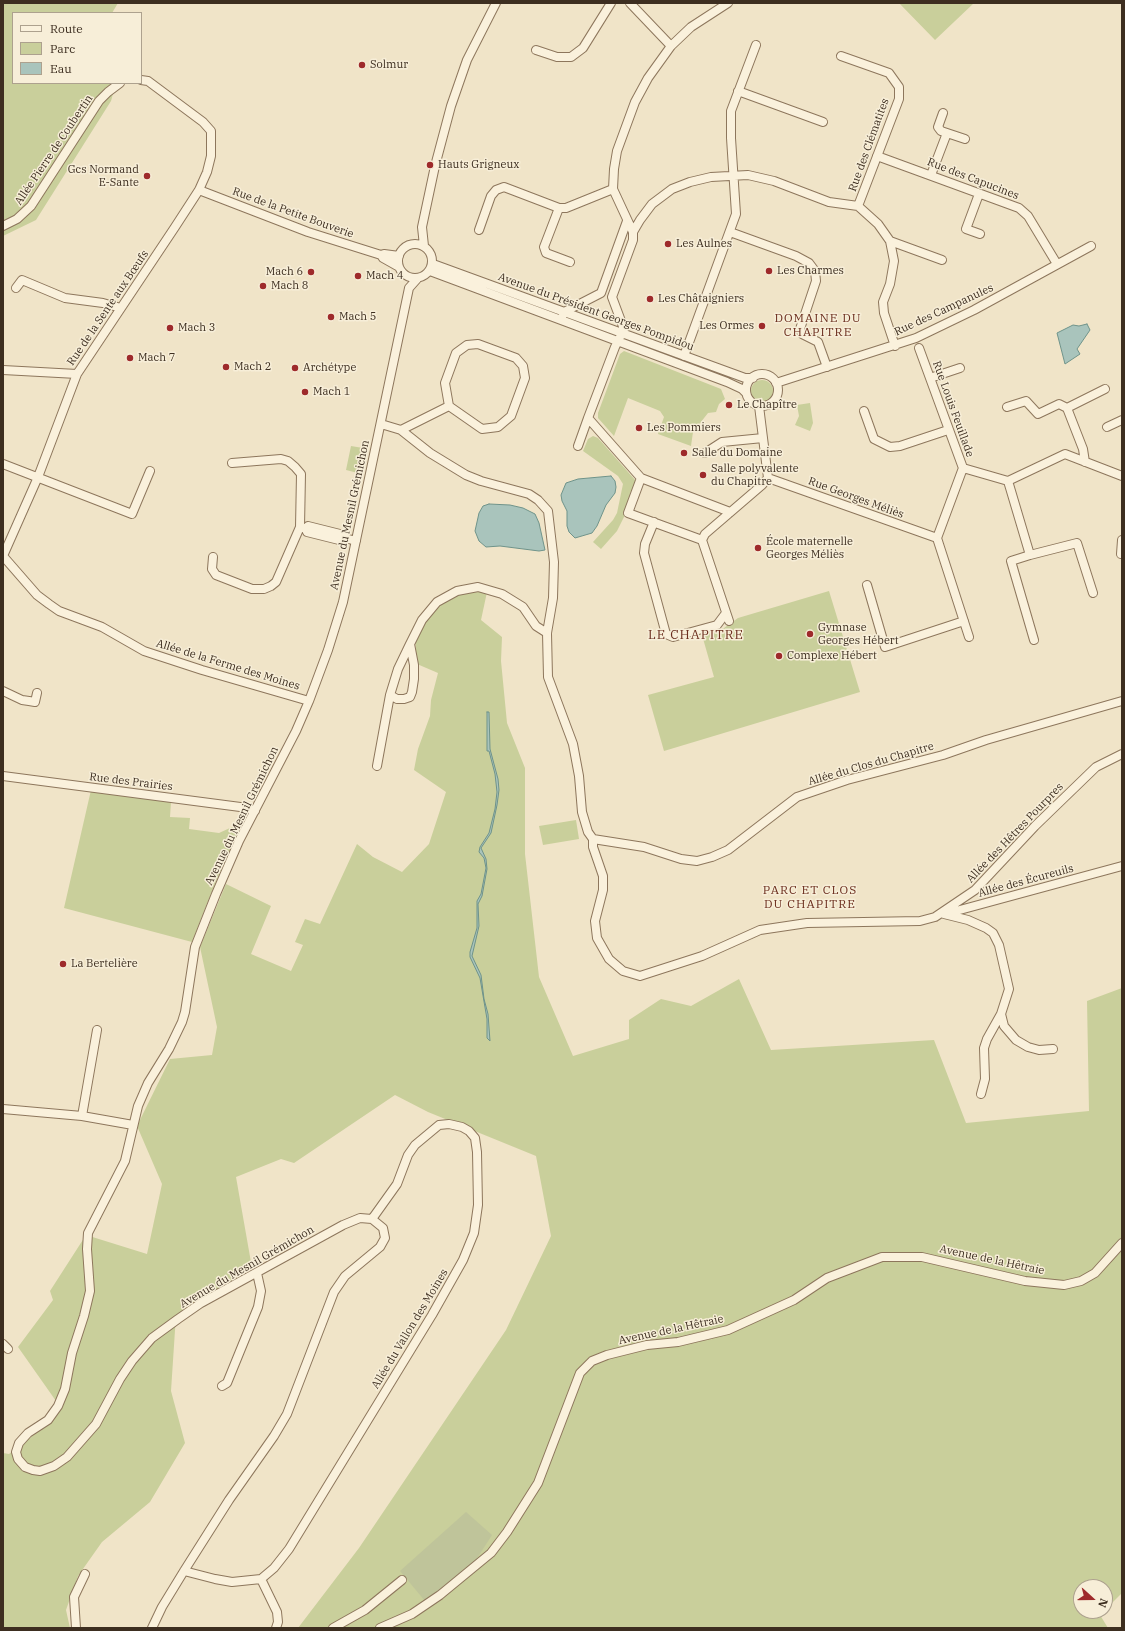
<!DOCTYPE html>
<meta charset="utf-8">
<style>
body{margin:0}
#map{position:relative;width:1125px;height:1631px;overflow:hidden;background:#f0e4c8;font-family:"IBM Plex Serif",serif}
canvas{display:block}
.frame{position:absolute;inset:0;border:4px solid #3d2e20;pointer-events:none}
.legend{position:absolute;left:12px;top:12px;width:130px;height:72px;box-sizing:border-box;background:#f7eed8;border:1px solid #ada18e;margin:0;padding:5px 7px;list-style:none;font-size:12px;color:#3d2e20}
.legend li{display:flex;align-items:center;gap:8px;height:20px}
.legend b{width:20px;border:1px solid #ada18e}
.north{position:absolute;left:1073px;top:1579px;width:40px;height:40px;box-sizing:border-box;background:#f7eed8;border:1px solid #ada18e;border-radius:50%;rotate:111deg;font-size:11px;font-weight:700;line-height:16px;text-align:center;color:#3d2e20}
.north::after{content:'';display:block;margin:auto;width:14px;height:18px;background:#9e2a2b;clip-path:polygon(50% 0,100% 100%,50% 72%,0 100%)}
</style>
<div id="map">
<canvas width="1125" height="1631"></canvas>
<div class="frame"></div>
<ul class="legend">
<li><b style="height:5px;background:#faf1dc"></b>Route</li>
<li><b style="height:11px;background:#c9cf9b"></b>Parc</li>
<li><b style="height:11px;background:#a9c4bc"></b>Eau</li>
</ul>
<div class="north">N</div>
</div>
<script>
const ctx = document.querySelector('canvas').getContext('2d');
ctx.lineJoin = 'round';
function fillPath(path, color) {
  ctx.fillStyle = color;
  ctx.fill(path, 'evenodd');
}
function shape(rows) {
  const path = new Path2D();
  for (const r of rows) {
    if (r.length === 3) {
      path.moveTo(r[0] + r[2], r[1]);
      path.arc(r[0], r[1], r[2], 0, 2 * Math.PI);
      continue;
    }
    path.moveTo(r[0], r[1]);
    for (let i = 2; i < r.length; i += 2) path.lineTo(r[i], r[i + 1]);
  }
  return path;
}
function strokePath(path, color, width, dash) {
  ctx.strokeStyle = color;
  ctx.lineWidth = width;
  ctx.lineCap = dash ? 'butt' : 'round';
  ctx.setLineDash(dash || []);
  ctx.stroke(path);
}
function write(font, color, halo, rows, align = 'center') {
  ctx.font = font + ' "IBM Plex Serif",serif';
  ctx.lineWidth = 3;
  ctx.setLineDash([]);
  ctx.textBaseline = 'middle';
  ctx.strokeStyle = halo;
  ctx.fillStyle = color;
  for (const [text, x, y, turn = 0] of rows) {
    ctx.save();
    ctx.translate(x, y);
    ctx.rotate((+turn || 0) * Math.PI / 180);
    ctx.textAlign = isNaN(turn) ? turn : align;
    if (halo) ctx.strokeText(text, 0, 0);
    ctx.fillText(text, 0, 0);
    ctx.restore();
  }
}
fillPath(shape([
 [3,3,118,3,112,13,13,13,13,83,116,83,111,101,36,220,3,236],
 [899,3,974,3,935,40],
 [624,351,721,389,725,399,719,404,716,412,708,413,693,432,691,446,658,434,664,417,660,411,628,398,614,436,598,418,598,413,620,354],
 [762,391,11],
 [810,403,813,423,810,431,795,425,799,416,797,405],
 [593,436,598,438,636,481,634,491,631,491,628,500,630,501,625,515,617,531,601,549,593,542,613,520,617,513,623,484,618,476,583,451,588,439],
 [351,446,363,448,358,473,346,470],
 [829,591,860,692,664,751,648,695,714,677,702,635,724,628,738,618],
 [478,592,487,592,481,620,502,637,501,661,507,723,525,768,525,854,539,977,573,1056,629,1039,629,1020,661,999,691,1006,739,979,771,1050,934,1040,966,1123,1089,1111,1087,1001,1122,988,1122,1593,1105,1610,1105,1587,1081,1587,1081,1611,1104,1611,1100,1615,1108,1628,298,1628,359,1548,506,1330,551,1236,536,1156,428,1112,395,1095,294,1163,281,1159,236,1177,252,1268,176,1315,171,1391,185,1443,150,1502,102,1542,78,1576,66,1610,70,1628,3,1628,3,1453,9,1454,52,1421,56,1401,18,1347,53,1300,50,1291,86,1235,147,1254,162,1184,137,1126,170,1059,212,1055,217,1027,200,947,226,884,271,906,251,954,291,971,303,945,295,942,305,919,320,924,357,844,373,857,402,872,429,844,446,792,414,770,418,749,430,716,431,700,438,673,417,664,415,639,419,631,430,615,445,601,459,594],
 [91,790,171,802,170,817,190,818,189,829,219,833,243,822,216,881,192,942,64,908],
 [576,820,579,839,543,845,539,826]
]), '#c9cf9b');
fillPath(shape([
 [466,1512,492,1535,474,1563,425,1601,400,1571]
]), '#bfc49a');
const water = shape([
 [1087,324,1090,330,1077,349,1080,354,1065,364,1057,333,1073,325,1079,326,1087,324],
 [611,476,615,481,616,487,615,493,606,505,597,526,592,533,575,538,569,532,567,526,567,511,562,501,561,495,566,483,578,479,611,476],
 [489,504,510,505,523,508,535,514,539,523,545,550,539,551,500,546,486,547,479,541,475,531,479,513,483,506,489,504],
 [487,712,489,712,490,749,498,779,499,790,497,805,491,833,481,848,486,859,487,869,482,896,478,904,479,926,472,956,481,975,484,999,488,1014,490,1041,487,1038,487,1019,480,978,470,957,470,952,477,928,477,901,481,894,486,868,484,858,479,852,480,847,489,833,495,809,497,792,495,774,489,751,487,751,487,712]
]);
fillPath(water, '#a9c4bc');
strokePath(water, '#6f938a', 1);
const minor = shape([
 [630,3,671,46],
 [536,50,557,57,571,57,583,48,611,3],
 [841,56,889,73,899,87,899,99,858,206],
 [738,91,823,122],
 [943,113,938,127,941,131,947,133],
 [877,156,1019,208,1028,216,1057,264],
 [931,175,947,133,965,139],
 [199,190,308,232,381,255,383,258,399,267],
 [979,194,966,229,980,234],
 [559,208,544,247,546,253,570,262],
 [3,226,17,219,31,206,99,101,108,92,120,83],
 [479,230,491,196,496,190,504,187,559,208,566,208,613,189],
 [633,232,613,189,614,169,617,151,635,102,648,78,671,46,691,27,728,3],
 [730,232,796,256,809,263,815,271,816,281,800,329,802,334,818,342,827,367],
 [890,241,942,260],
 [415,261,17],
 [424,246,422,227,435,166,451,106,467,60,496,3],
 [381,255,384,254,399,256],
 [433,264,745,378,753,378],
 [430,271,727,382,742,389,746,393],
 [16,288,22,280,65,298,103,303,121,308],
 [563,315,564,312,601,293,627,221],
 [919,348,963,468,937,538,969,637],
 [684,356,736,214,731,138,731,111,756,45],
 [3,370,77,374],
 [762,390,16],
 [930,378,960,368],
 [776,383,916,338,974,310,1091,246],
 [759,406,768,478,937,538],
 [1007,407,1026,401,1038,414,1059,404,1067,408,1105,389],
 [1067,408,1083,449,1085,462],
 [864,411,874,439,890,447,900,446,948,430],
 [381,424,401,430,449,406,482,429,498,427,511,416,525,378,523,366,516,358,478,344,467,345,456,353,445,383,449,406],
 [1107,427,1122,420],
 [401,430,430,453,466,475,481,481,529,494,538,500,548,511,554,562,553,598,547,633,548,677,573,744,579,776,582,812,588,832,593,839,593,847,603,876,603,890,595,921,597,938,609,959,623,971,640,976,702,956,760,930,807,923,920,921,935,917,975,890,1035,826,1096,767,1122,754],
 [578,446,588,418],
 [705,453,722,442,763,438],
 [3,464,132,514,150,471],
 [963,468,1008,481,1065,454,1122,476],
 [641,478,628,513,702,540],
 [1008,481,1030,555,1077,543,1093,593],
 [730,512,641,478,588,418,615,347,624,329,612,297,633,240,633,232,640,220,652,204,672,189,690,182,711,177,748,175,774,181,829,202,858,206,878,224,890,241,894,261,890,284,883,302,884,313,895,346],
 [654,522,645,544,644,553,666,634,673,637,717,625,726,613],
 [303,528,306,529,307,532,343,541,345,538],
 [306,529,308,526,344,535,345,538,356,541],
 [1121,554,1122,540],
 [1030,555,1011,561,1034,640],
 [3,556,38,477,77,374,175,227,199,190,207,172,211,156,211,131,203,122,148,81,141,80],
 [3,556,37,595,49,604,59,611,102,627,144,651,202,670,309,701],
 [213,557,212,569,216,575,252,589,264,589,271,586,276,582,300,527,301,474,295,467,288,461,281,459,232,463],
 [867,585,885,647,964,621],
 [729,621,702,540,705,534,762,485,768,478],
 [3,691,22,700,29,701,35,702,37,693],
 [390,695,398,669,410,644],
 [377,766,390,695,397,699,404,699,410,697,412,692,414,679,414,665,410,644,422,620,437,602,457,591,478,587,502,594,523,607,536,626,547,633],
 [3,776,248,808,255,811],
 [593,839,644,847,681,859,697,861,712,857,728,850,797,797,847,780,943,755,986,740,1122,701],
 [944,914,968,920,986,928,993,933,999,945,1009,989,1001,1014,1004,1026,1016,1040,1028,1047,1039,1050,1053,1049],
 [945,914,1122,866],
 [981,1094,985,1079,984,1048,987,1039,1001,1014],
 [3,1109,82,1116,133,1125],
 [82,1116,97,1030],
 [3,1344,8,1349],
 [222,1386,227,1383,258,1307,261,1291,257,1273],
 [184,1571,215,1579,232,1582,261,1579,274,1568,289,1549,432,1315,463,1260,474,1233,478,1205,477,1152,475,1138,469,1131,462,1127,449,1124,439,1125,415,1145,408,1155,397,1184,372,1219],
 [261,1579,277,1612,278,1622,276,1628],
 [76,1628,74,1597,85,1574],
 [152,1628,162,1607,184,1571,229,1500,274,1436,287,1414,334,1292,345,1276,380,1247,385,1238,383,1228,372,1219,360,1218,343,1225,201,1303,178,1319,152,1338,132,1361,120,1379,96,1424,67,1457,54,1466,40,1471,33,1470,25,1467,18,1459,16,1452,19,1443,28,1433,48,1420,58,1406,65,1389,72,1353,84,1316,90,1291,87,1249,88,1233,125,1161,138,1106,148,1083,169,1049,182,1022,185,1012,195,947,216,894,239,841,296,731,309,701,328,650,343,602,409,288,417,279],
 [333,1628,365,1610,402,1580],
 [380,1628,412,1614,440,1595,491,1553,507,1532,538,1483,580,1373,592,1361,607,1355,647,1345,678,1342,728,1330,794,1300,827,1278,882,1257,922,1257,1025,1281,1064,1285,1081,1281,1095,1273,1122,1243]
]);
strokePath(minor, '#8d765c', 10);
strokePath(minor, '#faf1dc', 8);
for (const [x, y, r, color] of [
 [362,65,4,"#9e2a2b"],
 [430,165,4,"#9e2a2b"],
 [147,176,4,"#9e2a2b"],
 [668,244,4,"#9e2a2b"],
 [769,271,4,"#9e2a2b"],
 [311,272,4,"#9e2a2b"],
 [358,276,4,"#9e2a2b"],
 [263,286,4,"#9e2a2b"],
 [650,299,4,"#9e2a2b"],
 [331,317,4,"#9e2a2b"],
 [762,326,4,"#9e2a2b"],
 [170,328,4,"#9e2a2b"],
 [130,358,4,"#9e2a2b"],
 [226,367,4,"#9e2a2b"],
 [295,368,4,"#9e2a2b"],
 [305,392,4,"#9e2a2b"],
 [729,405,4,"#9e2a2b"],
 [639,428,4,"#9e2a2b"],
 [684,453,4,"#9e2a2b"],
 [703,475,4,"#9e2a2b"],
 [758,548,4,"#9e2a2b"],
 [810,634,4,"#9e2a2b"],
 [779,656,4,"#9e2a2b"],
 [63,964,4,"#9e2a2b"]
]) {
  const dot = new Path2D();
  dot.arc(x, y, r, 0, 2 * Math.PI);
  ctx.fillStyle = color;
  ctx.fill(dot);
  strokePath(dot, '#f7eed8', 1.5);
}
write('11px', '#3d2e20', '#f7eed8', [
 ["Solmur",370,65],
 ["Hauts Grigneux",438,165],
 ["Gcs Normand",139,170,"right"],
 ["E-Sante",139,183,"right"],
 ["Les Aulnes",676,244],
 ["Les Charmes",777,271],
 ["Mach 6",303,272,"right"],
 ["Mach 4",366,276],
 ["Mach 8",271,286],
 ["Les Châtaigniers",658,299],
 ["Mach 5",339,317],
 ["Les Ormes",754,326,"right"],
 ["Mach 3",178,328],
 ["Mach 7",138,358],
 ["Mach 2",234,367],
 ["Archétype",303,368],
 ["Mach 1",313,392],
 ["Le Chapître",737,405],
 ["Les Pommiers",647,428],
 ["Salle du Domaine",692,453],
 ["Salle polyvalente",711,469],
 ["du Chapitre",711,482],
 ["École maternelle",766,542],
 ["Georges Méliès",766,555],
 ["Gymnase",818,628],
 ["Georges Hébert",818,641],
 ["Complexe Hébert",787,656],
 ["La Bertelière",71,964]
], 'left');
write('11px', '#3d2e20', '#f7eed8', [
 ["Rue des Clématites",869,145,-70],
 ["Allée Pierre de Coubertin",54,150,-56],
 ["Rue des Capucines",973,179,21],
 ["Rue de la Petite Bouverie",293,213,20],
 ["Rue de la Sente aux Bœufs",108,308,-56],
 ["Rue des Campanules",944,310,-25],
 ["Avenue du Président Georges Pompidou",596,312,20],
 ["Rue Louis Feuillade",953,409,70],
 ["Rue Georges Méliès",856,498,20],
 ["Avenue du Mesnil Grémichon",350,515,-78],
 ["Allée de la Ferme des Moines",228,665,17],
 ["Allée du Clos du Chapitre",871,764,-16],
 ["Rue des Prairies",131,782,7],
 ["Avenue du Mesnil Grémichon",242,816,-64],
 ["Allée des Hêtres Pourpres",1015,833,-46],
 ["Allée des Écureuils",1026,881,-15],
 ["Avenue de la Hêtraie",992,1260,12],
 ["Avenue du Mesnil Grémichon",247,1267,-30],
 ["Allée du Vallon des Moines",410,1329,-59],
 ["Avenue de la Hêtraie",671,1330,-12]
]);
ctx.letterSpacing = '1px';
write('12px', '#6b2e1e', '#f7eed8', [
 ["DOMAINE DU",818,319],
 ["CHAPITRE",818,333],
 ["PARC ET CLOS",810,891],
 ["DU CHAPITRE",810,905]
]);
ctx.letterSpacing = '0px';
ctx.letterSpacing = '1px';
write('13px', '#6b2e1e', '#f7eed8', [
 ["LE CHAPITRE",696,635]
]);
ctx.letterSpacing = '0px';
</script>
